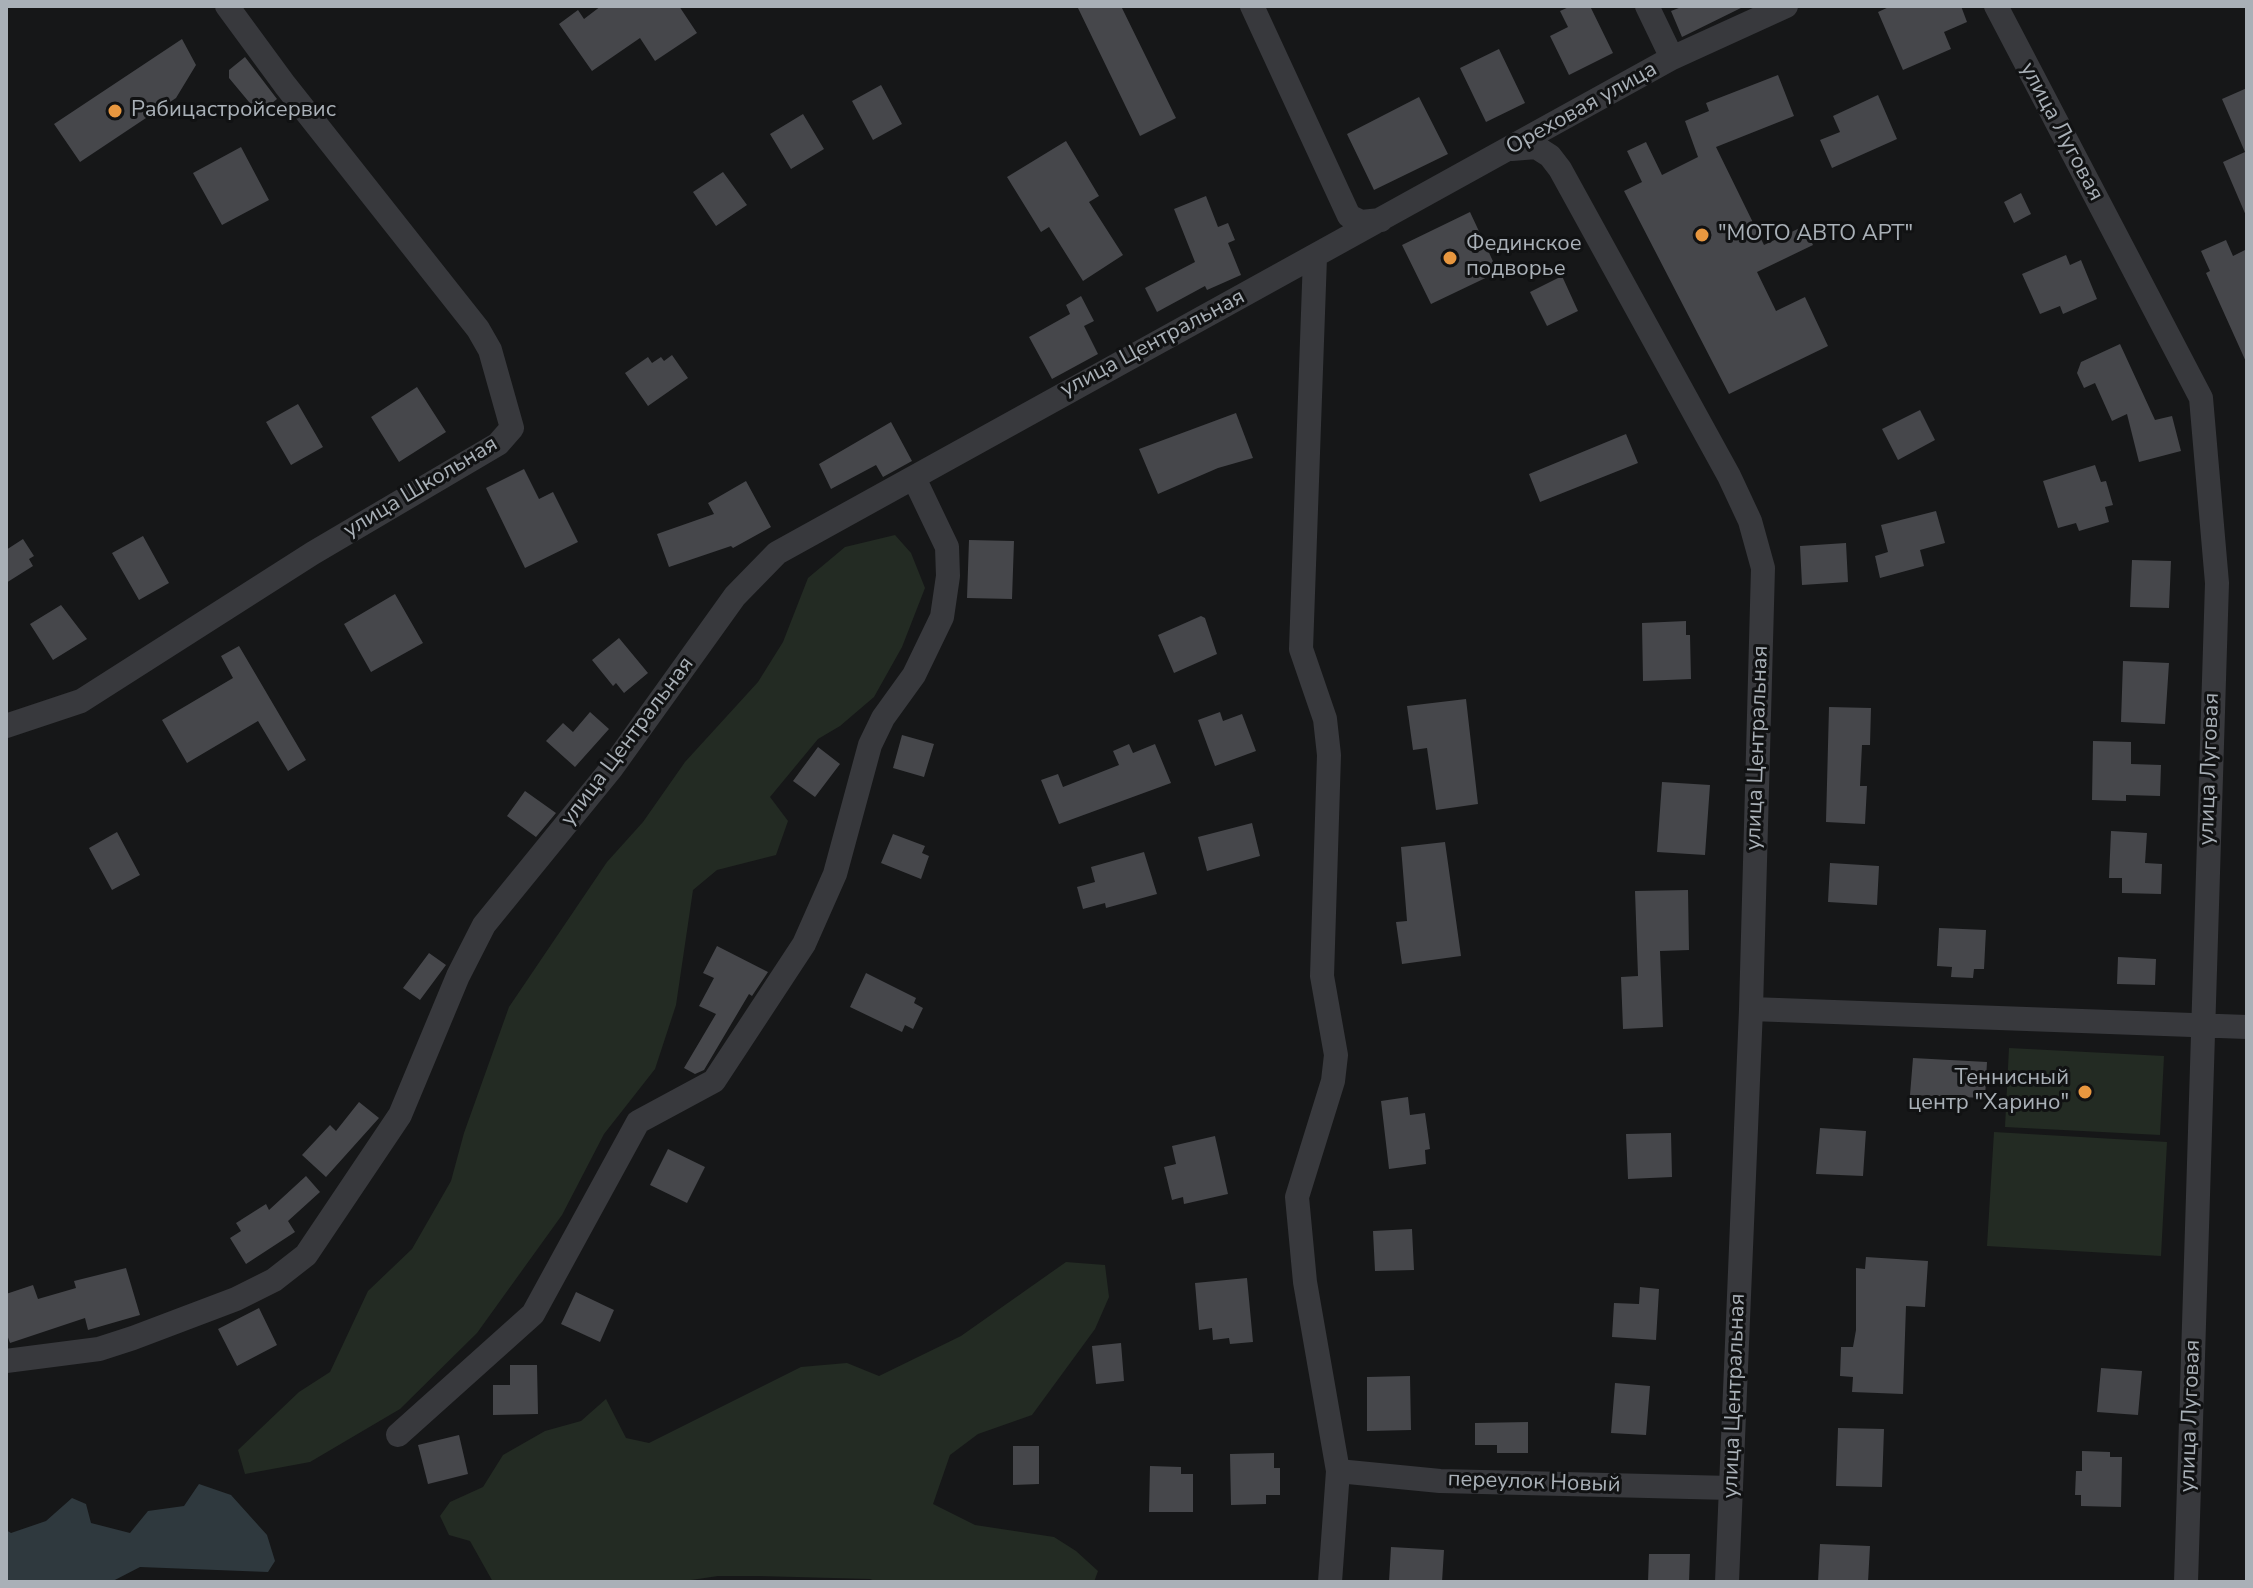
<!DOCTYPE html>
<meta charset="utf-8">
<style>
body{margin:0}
#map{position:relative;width:2253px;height:1588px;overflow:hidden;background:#161718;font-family:"Nunito Sans",sans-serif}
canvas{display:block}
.frame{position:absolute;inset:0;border:8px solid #a9b0b7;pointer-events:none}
</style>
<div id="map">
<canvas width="2253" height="1588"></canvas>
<div class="frame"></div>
</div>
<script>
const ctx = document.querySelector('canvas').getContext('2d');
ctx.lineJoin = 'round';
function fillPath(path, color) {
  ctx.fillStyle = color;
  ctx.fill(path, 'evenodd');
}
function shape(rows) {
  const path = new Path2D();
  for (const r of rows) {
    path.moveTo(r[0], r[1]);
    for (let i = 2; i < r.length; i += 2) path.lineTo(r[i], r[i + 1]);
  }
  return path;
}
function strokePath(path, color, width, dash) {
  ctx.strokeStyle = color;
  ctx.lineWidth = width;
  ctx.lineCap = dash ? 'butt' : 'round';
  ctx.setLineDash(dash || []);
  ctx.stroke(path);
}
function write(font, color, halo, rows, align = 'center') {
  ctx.font = font + ' "Nunito Sans",sans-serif';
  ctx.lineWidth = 6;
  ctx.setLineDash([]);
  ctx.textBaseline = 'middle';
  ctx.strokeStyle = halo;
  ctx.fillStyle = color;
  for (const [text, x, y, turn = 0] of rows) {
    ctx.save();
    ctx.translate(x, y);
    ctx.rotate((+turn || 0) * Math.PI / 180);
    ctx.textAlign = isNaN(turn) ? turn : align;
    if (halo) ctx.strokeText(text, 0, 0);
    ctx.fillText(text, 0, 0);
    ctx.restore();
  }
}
fillPath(shape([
 [895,535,911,553,925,588,902,647,874,697,840,726,818,739,770,797,788,821,776,855,717,870,693,890,676,1005,655,1069,604,1134,562,1215,477,1333,400,1409,310,1462,245,1474,238,1450,299,1392,330,1372,368,1291,412,1249,451,1181,464,1133,509,1007,607,862,643,822,685,762,758,682,783,642,808,578,845,547],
 [2009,1048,2164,1056,2160,1135,2005,1127],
 [1994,1132,2167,1142,2161,1256,1987,1246],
 [1066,1262,1105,1265,1109,1297,1095,1329,1032,1415,978,1434,950,1455,933,1504,975,1525,1054,1537,1076,1551,1098,1571,1094,1582,877,1582,870,1579,759,1576,718,1576,678,1582,493,1582,470,1541,449,1535,440,1516,450,1502,483,1487,503,1455,545,1431,581,1421,606,1399,626,1438,649,1443,801,1367,847,1363,879,1376,961,1336]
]), '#232b23');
fillPath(shape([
 [199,1484,231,1495,267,1535,275,1561,268,1572,140,1567,111,1582,6,1582,6,1530,11,1533,46,1521,72,1498,86,1504,91,1523,130,1533,148,1511,184,1506]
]), '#2f393e');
fillPath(shape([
 [601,6,679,6,697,33,655,61,640,38,592,71,559,24,578,10,584,19],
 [1077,6,1121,6,1176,118,1140,136],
 [1571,6,1590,6,1613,53,1569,75,1550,36,1568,27,1560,11],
 [1684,6,1745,6,1682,37,1671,11],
 [1891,6,1961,6,1967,22,1944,32,1951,49,1903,70,1878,12],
 [182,39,196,65,176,98,80,162,54,124],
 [1499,49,1525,103,1486,122,1460,68],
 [245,57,277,99,259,114,229,78,229,70],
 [1778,75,1794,116,1716,147,1764,245,1804,226,1813,245,1757,272,1776,311,1805,297,1828,346,1729,394,1624,191,1642,182,1627,151,1646,142,1662,175,1698,157,1685,121,1709,111,1706,103],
 [881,85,902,124,873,140,852,101],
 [2247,88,2247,218,2223,162,2245,152,2222,99],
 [1878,95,1897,139,1832,168,1820,140,1840,132,1833,116],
 [1419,97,1448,154,1374,190,1347,134],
 [803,114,824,149,791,169,770,134],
 [1066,141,1099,196,1089,202,1123,255,1083,281,1049,227,1041,232,1007,177],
 [241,147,269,200,222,225,193,173],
 [723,172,747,205,716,226,693,192],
 [2021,193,2031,214,2014,223,2004,202],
 [1206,196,1218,227,1228,223,1235,240,1228,243,1241,275,1207,290,1205,286,1157,312,1145,288,1195,262,1174,209],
 [1470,212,1498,272,1431,304,1402,245],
 [2226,240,2233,256,2247,249,2247,364,2206,273,2210,271,2201,251],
 [2066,255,2070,265,2081,260,2097,299,2063,314,2060,306,2040,314,2022,274],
 [1562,276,1578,311,1547,326,1530,292],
 [1081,296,1094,321,1084,326,1098,354,1052,379,1029,337,1070,314,1066,305],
 [2120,344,2155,420,2172,416,2181,451,2139,462,2127,414,2112,421,2095,383,2084,388,2077,373,2081,362],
 [672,355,688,378,648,406,625,373,648,357,652,363,661,357,664,361],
 [417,387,446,432,399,462,371,417],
 [298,404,323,447,291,465,266,422],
 [1920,410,1935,440,1898,460,1882,429],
 [1236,413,1253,458,1218,468,1158,494,1139,449],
 [891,422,912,461,883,477,876,465,831,489,819,464],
 [1626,434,1638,463,1540,502,1529,474],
 [2095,465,2101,482,2106,481,2113,505,2105,507,2109,522,2079,531,2076,523,2058,528,2043,481],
 [524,469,539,499,553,492,578,542,525,568,486,488],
 [746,481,771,527,733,548,731,546,669,567,657,534,714,514,708,503],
 [1936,511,1945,543,1920,550,1924,566,1880,578,1875,556,1888,552,1881,525],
 [143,536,169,583,139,600,112,553],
 [23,539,34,556,29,559,33,566,6,583,6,550],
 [969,540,1014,541,1012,599,967,598],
 [1846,543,1848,582,1802,585,1800,546],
 [2132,560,2171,561,2169,608,2130,607],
 [395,594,423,643,371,672,344,624],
 [61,605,87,639,53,660,30,624],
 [1201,616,1205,618,1217,654,1174,673,1158,635],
 [1686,621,1686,635,1690,635,1691,679,1643,681,1642,623],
 [619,638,648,673,624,693,616,683,613,686,592,660],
 [239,646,306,760,288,771,258,721,187,763,162,720,233,678,221,656],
 [2123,661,2169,663,2165,724,2121,722],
 [1466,699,1478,804,1436,810,1427,748,1413,750,1407,706],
 [1829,707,1871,708,1870,745,1862,745,1860,786,1867,786,1865,824,1826,822],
 [590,712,609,729,575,767,546,741,563,723,573,732],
 [1220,712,1223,721,1242,714,1256,751,1215,766,1198,720],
 [902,735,934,744,924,777,893,768],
 [2093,741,2131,742,2131,764,2161,765,2160,796,2126,795,2126,801,2092,800],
 [1129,744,1133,753,1155,744,1171,783,1059,824,1041,780,1058,774,1063,787,1119,765,1113,751],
 [818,747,840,764,815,797,793,781],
 [1662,782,1710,785,1705,855,1657,852],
 [525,791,556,813,536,837,507,816],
 [1252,823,1260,856,1207,871,1198,837],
 [2111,831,2147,833,2145,863,2162,864,2161,894,2122,893,2122,878,2109,878],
 [117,832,140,875,112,890,89,848],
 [893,834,925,846,922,853,929,856,921,879,881,863],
 [1445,842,1461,956,1402,964,1396,922,1407,921,1401,847],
 [1144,852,1157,894,1106,908,1105,903,1083,909,1077,887,1095,882,1091,867],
 [1830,863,1879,866,1877,905,1828,902],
 [1688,890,1689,950,1660,951,1663,1027,1623,1029,1621,977,1638,976,1635,891],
 [1939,928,1986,930,1984,969,1974,969,1973,978,1951,977,1952,967,1937,966],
 [717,946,768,972,752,996,749,994,704,1070,695,1074,684,1068,716,1014,699,1006,714,978,703,973],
 [429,953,446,965,420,1000,403,988],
 [2118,957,2156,959,2155,985,2117,984],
 [866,973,916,998,914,1003,923,1008,913,1029,905,1025,902,1032,850,1007],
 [1913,1058,1987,1062,1985,1098,1910,1095],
 [1408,1097,1410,1115,1425,1113,1430,1149,1425,1150,1426,1164,1389,1169,1381,1101],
 [359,1102,379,1118,326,1177,302,1155,330,1125,336,1131],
 [1820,1128,1866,1131,1863,1176,1816,1174],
 [1671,1133,1672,1177,1628,1179,1626,1134],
 [1215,1136,1228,1194,1184,1204,1183,1197,1172,1200,1164,1167,1176,1164,1172,1146],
 [668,1149,705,1167,687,1203,650,1185],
 [306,1176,320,1192,288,1221,295,1232,246,1264,230,1238,241,1231,236,1223,266,1204,269,1210],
 [1412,1229,1414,1270,1375,1271,1373,1231],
 [1866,1257,1928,1261,1925,1307,1906,1306,1903,1394,1852,1392,1853,1377,1840,1376,1841,1347,1853,1347,1856,1330,1856,1268,1865,1269],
 [126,1268,140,1315,88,1330,85,1318,10,1343,6,1332,6,1294,33,1285,38,1299,76,1288,74,1281],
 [1247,1278,1253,1342,1230,1344,1229,1338,1213,1340,1212,1328,1199,1330,1195,1283],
 [1640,1287,1659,1289,1656,1340,1612,1337,1614,1303,1639,1304],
 [576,1292,614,1310,600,1342,561,1324],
 [259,1308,277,1345,237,1366,218,1329],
 [1121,1343,1124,1381,1096,1384,1092,1346],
 [510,1365,537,1365,538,1414,493,1415,493,1385,510,1385],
 [2101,1368,2142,1371,2138,1415,2097,1412],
 [1410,1376,1411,1430,1367,1431,1367,1377],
 [1615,1383,1650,1386,1646,1435,1611,1433],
 [1528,1422,1528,1453,1497,1453,1497,1445,1475,1445,1475,1423],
 [1838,1428,1884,1429,1882,1487,1836,1486],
 [459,1435,468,1474,428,1484,418,1445],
 [1013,1446,1039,1446,1039,1484,1013,1485],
 [2082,1451,2110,1452,2110,1457,2122,1457,2121,1507,2081,1506,2081,1495,2075,1495,2076,1471,2082,1471],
 [1274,1453,1274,1468,1280,1468,1280,1495,1266,1495,1266,1504,1231,1505,1230,1454],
 [1150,1466,1181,1467,1181,1474,1193,1474,1193,1512,1149,1512],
 [1820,1544,1870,1546,1868,1582,1818,1582],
 [1391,1547,1444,1550,1442,1582,1389,1582],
 [1649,1554,1690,1554,1689,1582,1648,1582]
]), '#46474b');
strokePath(shape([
 [1252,6,1349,216,1361,222,1381,220],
 [1647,6,1672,58],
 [1996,6,2201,398,2217,583,2186,1582],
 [1512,149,1536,147,1550,156,1560,169,1729,476,1750,521,1763,568,1751,1009,1727,1582],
 [1315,257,1301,649,1325,719,1329,755,1322,976,1336,1055,1333,1081,1297,1197,1305,1282,1338,1471,1330,1582],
 [6,726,81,701,313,553,498,444,512,428,490,350,478,329,285,85,227,6],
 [1751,1009,2247,1027],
 [6,1361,99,1349,133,1338,236,1299,274,1280,306,1255,400,1115,458,976,484,925,611,769,735,596,777,553,1672,58,1786,6],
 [398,1435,533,1314,638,1122,714,1081,804,944,835,874,870,745,883,718,914,675,942,617,948,576,947,547,914,478],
 [1338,1471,1440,1481,1731,1488]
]), '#38393d', 24);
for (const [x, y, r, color] of [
 [115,111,8,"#e8973f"],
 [1702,235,8,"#e8973f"],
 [1450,258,8,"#e8973f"],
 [2085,1092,8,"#e8973f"]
]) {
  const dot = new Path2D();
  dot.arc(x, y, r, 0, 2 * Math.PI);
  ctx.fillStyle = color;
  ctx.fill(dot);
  strokePath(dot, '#111213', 3);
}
write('22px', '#a9b0b7', '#111213', [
 ["Ореховая улица",1582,109,-29],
 ["улица Луговая",2061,132,62],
 ["улица Центральная",1153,344,-28],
 ["улица Школьная",421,488,-31],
 ["улица Центральная",628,742,-53],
 ["улица Центральная",1758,748,-88],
 ["улица Луговая",2210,769,-88],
 ["улица Центральная",1735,1396,-88],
 ["улица Луговая",2191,1416,-88],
 ["переулок Новый",1534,1483,2]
]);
write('22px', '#a9b0b7', '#111213', [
 ["Рабицастройсервис",131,111],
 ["\"МОТО АВТО АРТ\"",1718,235],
 ["Фединское",1466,245],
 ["подворье",1466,270],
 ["Теннисный",2069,1079,"right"],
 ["центр \"Харино\"",2069,1104,"right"]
], 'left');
</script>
